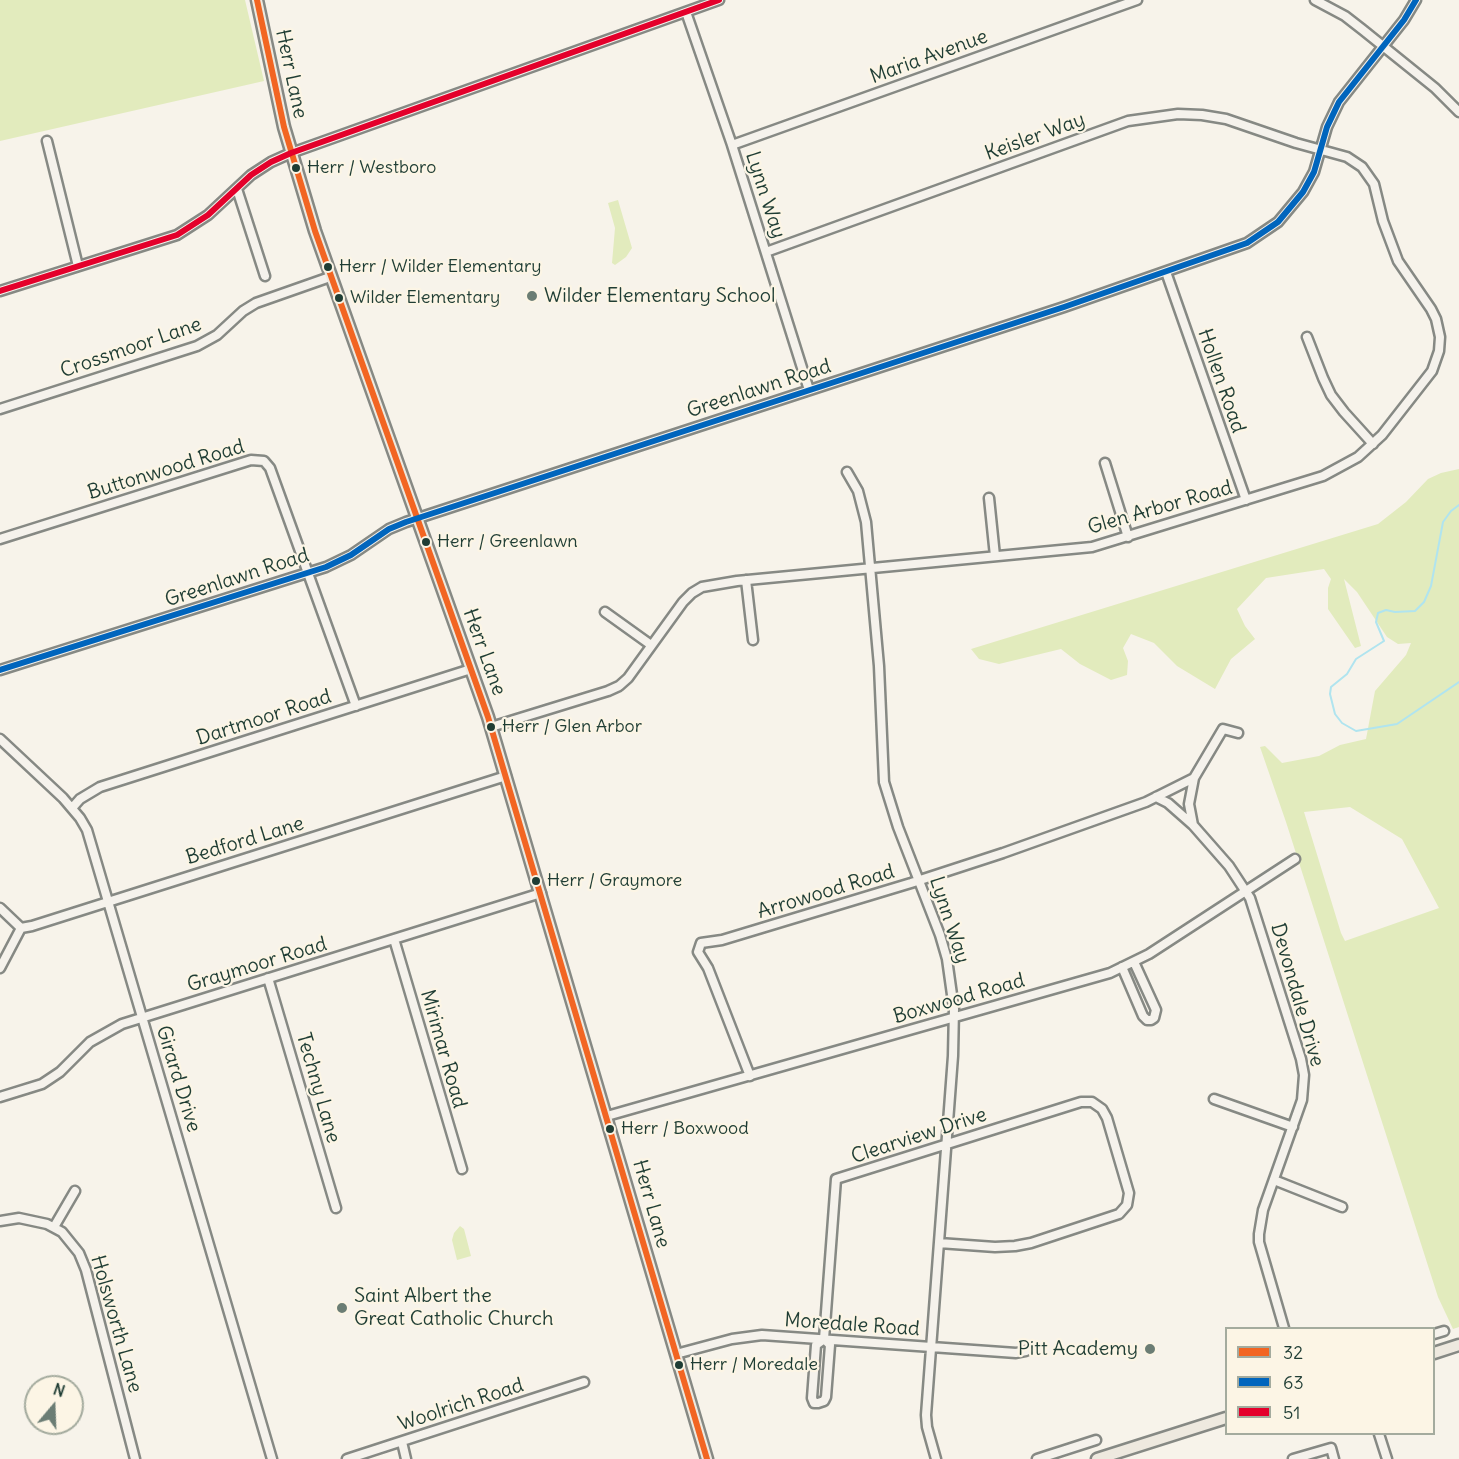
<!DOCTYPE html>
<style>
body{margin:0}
#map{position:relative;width:1459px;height:1459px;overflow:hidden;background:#f7f3ea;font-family:Delius,sans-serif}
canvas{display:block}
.legend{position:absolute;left:1225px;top:1327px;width:210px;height:108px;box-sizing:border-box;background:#fcf5e5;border:2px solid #a4ab9e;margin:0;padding:8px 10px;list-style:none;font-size:18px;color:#1f3d34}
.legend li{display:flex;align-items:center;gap:12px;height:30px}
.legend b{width:30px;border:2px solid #a4ab9e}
.north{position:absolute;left:24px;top:1375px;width:60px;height:60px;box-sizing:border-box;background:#fcf5e5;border:2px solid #a4ab9e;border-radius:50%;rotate:19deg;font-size:16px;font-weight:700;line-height:24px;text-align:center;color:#1f3d34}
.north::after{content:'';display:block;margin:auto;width:21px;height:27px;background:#6b7d74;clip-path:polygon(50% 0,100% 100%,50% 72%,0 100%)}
</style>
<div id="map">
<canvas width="1459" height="1459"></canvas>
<ul class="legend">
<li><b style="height:8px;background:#f26522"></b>32</li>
<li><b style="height:8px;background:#0065bd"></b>63</li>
<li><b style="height:8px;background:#e4002b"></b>51</li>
</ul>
<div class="north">N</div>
</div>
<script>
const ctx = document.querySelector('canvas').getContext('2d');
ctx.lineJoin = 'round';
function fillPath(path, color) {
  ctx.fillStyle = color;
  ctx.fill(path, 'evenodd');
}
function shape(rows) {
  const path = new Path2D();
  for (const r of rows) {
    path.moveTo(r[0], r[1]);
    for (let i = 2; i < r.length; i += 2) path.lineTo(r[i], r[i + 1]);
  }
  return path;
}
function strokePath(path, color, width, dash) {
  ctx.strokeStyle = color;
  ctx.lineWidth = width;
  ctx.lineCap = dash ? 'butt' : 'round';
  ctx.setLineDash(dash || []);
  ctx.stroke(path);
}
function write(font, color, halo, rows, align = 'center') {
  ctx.font = font + ' Delius,sans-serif';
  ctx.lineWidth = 4.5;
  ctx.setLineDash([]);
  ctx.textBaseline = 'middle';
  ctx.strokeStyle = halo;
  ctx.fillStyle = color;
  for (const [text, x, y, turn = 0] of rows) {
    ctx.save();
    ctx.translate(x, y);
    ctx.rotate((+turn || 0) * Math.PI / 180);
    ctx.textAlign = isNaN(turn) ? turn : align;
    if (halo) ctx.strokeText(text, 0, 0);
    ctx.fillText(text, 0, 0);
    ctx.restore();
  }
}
fillPath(shape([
 [0,0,245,0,264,81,0,141],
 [618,200,632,248,626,257,615,265,612,263,615,228,608,203],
 [1459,469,1459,1327,1453,1329,1438,1297,1286,822,1260,747,1265,746,1282,763,1319,756,1340,745,1366,739,1375,691,1406,655,1411,643,1398,644,1387,637,1357,592,1344,579,1361,646,1355,648,1328,609,1328,588,1331,579,1324,569,1266,578,1237,609,1245,626,1255,639,1231,659,1215,689,1177,666,1154,643,1131,634,1123,648,1128,661,1127,675,1111,680,1080,664,1061,649,999,664,979,659,971,649,1378,524,1406,502,1428,479,1441,473],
 [1350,807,1402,839,1439,908,1345,941,1341,933,1304,812],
 [460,1226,464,1229,471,1256,457,1260,452,1240,454,1233]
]), '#e2ebbd');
strokePath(shape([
 [1459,505,1451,511,1443,522,1431,586,1424,602,1415,611,1395,612,1386,610,1378,613,1376,622,1384,641,1356,659,1347,674,1331,687,1330,694,1335,714,1342,723,1356,731,1397,724,1459,682]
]), '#b0e4ef', 2);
const minor = shape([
 [1315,0,1345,16,1363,30,1435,88,1459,112],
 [686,12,732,145,809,390],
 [47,141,78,266],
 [732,145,1137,0],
 [237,189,265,276],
 [1166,272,1246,500],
 [0,291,177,235,208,215,251,175,271,162,291,153,719,0],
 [1307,337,1323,378,1331,395,1344,412,1373,444],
 [0,409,197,346,217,335,243,311,256,303,330,277],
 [1105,463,1128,537],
 [847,472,858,491,866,522,879,666,884,782,898,827,940,935,947,959,954,1009,953,1056,926,1415,927,1427,936,1459],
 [989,498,995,556],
 [0,539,251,460,264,461,270,468,356,706],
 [746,580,753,640],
 [605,612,651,645],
 [0,670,326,567,351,555,389,529,406,522,1064,307,1247,243,1278,222,1303,192,1314,172,1327,127,1339,102,1404,20,1416,0],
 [491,727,608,691,619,686,628,678,683,602,692,593,702,587,737,581,1092,547,1323,476,1358,457,1382,435,1432,371,1439,351,1440,337,1436,319,1431,309,1398,261,1383,221,1374,184,1362,167,1347,157,1296,143,1226,119,1202,115,1178,114,1128,121,766,252],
 [0,739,63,798,80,818,87,830,272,1459],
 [1156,797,1168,803,1193,825,1229,866,1250,898,1301,1059,1304,1075,1302,1100,1263,1210,1259,1234,1259,1242,1284,1328],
 [72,808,80,799,100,787,471,669],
 [1193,825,1189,804,1194,778],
 [0,908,21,928,32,926,506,776],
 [394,939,462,1169],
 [1122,967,1143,1016,1147,1020,1151,1020,1154,1018,1156,1010,1134,962],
 [0,968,21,928],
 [268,978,336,1208],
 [750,1076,708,968,698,952,701,943,722,940,911,883,1003,853,1146,802,1194,778,1223,729,1238,733],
 [0,1097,42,1084,60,1072,90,1042,122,1024,541,893],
 [1214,1099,1293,1127],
 [607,1116,1110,973,1149,954,1295,859],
 [1274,1180,1342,1207],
 [0,1221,19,1218,47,1224,62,1232,79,1253,86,1270,135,1459],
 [54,1227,75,1191],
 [1434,1334,1444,1331],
 [824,1339,836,1179,1081,1102,1092,1102,1102,1109,1107,1118,1129,1193,1127,1205,1119,1214,1031,1243,1015,1246,995,1247,939,1243],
 [824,1339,830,1345,826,1397,824,1401,818,1403,814,1403,812,1398,816,1345,824,1339],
 [676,1354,732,1339,762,1335,1016,1353,1026,1351],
 [1379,1434,1387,1459],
 [402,1442,406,1459],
 [347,1459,584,1382],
 [1037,1459,1096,1440],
 [1293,1459,1331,1448,1334,1459]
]);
const major = shape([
 [257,0,284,127,315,231,488,717,707,1459],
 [1434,1353,1459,1345],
 [1097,1459,1226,1418]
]);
strokePath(minor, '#868984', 13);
strokePath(major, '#868984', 15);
strokePath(minor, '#f5f2ec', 8);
strokePath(major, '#eee9df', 10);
strokePath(shape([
 [257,0,284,127,315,231,488,717,707,1459]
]), '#f26522', 6);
strokePath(shape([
 [0,670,326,567,351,555,389,529,406,522,1064,307,1247,243,1278,222,1303,192,1314,172,1327,127,1339,102,1404,20,1416,0]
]), '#0065bd', 6);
strokePath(shape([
 [0,291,177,235,208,215,251,175,271,162,291,153,719,0]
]), '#e4002b', 6);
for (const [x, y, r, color] of [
 [296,168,5,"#1f3d34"],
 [328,267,5,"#1f3d34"],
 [532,296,6,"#6b7d74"],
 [339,298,5,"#1f3d34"],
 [426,542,5,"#1f3d34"],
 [491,727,5,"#1f3d34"],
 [536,881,5,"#1f3d34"],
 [610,1129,5,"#1f3d34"],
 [342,1308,6,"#6b7d74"],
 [1150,1349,6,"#6b7d74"],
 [679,1365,5,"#1f3d34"]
]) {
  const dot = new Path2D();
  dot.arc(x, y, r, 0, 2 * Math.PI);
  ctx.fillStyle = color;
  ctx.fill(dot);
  strokePath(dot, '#fcf5e5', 2);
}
write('18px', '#1f3d34', '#fcf5e5', [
 ["Herr / Westboro",307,168],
 ["Herr / Wilder Elementary",339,267],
 ["Wilder Elementary",350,298],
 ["Herr / Greenlawn",437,542],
 ["Herr / Glen Arbor",502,727],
 ["Herr / Graymore",547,881],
 ["Herr / Boxwood",621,1129],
 ["Herr / Moredale",690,1365]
], 'left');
write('20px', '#1f3d34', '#fcf5e5', [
 ["Maria Avenue",929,57,-20],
 ["Herr Lane",291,74,78],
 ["Keisler Way",1035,137,-20],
 ["Lynn Way",765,195,72],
 ["Crossmoor Lane",131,348,-19],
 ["Hollen Road",1221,381,71],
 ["Greenlawn Road",759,389,-18],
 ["Buttonwood Road",166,470,-17],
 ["Glen Arbor Road",1160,508,-16],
 ["Greenlawn Road",237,578,-18],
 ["Herr Lane",484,652,70],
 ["Dartmoor Road",264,718,-18],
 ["Bedford Lane",245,841,-17],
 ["Arrowood Road",826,892,-17],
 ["Lynn Way",949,920,72],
 ["Graymoor Road",257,965,-17],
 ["Devondale Drive",1297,995,74],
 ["Boxwood Road",959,999,-16],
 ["Mirimar Road",443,1049,74],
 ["Girard Drive",178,1079,73],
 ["Techny Lane",318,1088,74],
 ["Clearview Drive",919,1136,-18],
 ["Herr Lane",651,1204,74],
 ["Holsworth Lane",116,1324,74],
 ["Moredale Road",852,1325,4],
 ["Woolrich Road",461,1405,-18]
]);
write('20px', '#1f3d34', '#fcf5e5', [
 ["Wilder Elementary School",544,296],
 ["Saint Albert the",354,1296],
 ["Great Catholic Church",354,1319],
 ["Pitt Academy",1138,1349,"right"]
], 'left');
</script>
